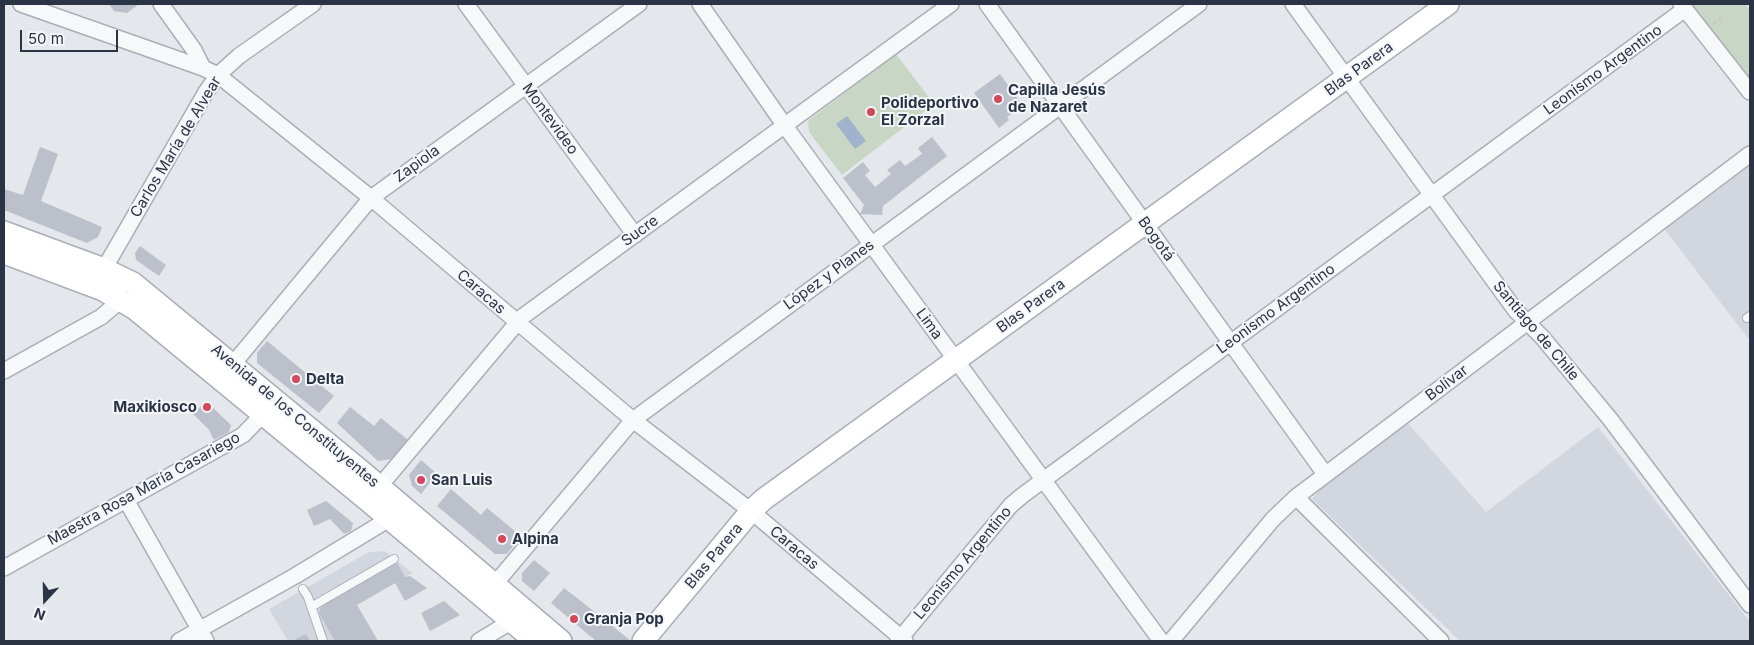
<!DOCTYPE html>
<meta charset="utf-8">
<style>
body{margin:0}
#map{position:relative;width:1754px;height:645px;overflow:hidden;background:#e4e7ec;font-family:Inter,sans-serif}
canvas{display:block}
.frame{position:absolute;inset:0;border:5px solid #2b3445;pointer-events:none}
.north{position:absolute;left:20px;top:575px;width:50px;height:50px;-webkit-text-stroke:4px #f4f6f9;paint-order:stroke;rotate:201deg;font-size:14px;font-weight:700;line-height:20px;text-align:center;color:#2b3445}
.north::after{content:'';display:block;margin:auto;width:18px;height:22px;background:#2b3445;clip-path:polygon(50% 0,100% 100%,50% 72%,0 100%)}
.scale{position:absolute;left:20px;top:30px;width:98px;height:22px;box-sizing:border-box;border:2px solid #2b3445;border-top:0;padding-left:6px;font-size:15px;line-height:18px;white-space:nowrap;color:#2b3445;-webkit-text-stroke:4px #f4f6f9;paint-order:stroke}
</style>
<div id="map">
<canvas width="1754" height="645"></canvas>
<div class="frame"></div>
<div class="north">N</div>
<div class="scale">50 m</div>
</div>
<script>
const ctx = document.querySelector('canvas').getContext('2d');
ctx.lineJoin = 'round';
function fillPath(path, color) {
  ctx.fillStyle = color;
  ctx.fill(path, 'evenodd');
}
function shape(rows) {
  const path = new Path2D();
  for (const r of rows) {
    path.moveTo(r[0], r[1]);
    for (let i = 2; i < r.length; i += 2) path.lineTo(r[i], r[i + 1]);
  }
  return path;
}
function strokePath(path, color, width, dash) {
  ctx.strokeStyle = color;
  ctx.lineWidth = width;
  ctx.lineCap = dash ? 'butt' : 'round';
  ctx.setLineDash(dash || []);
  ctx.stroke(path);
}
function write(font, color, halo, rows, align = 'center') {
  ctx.font = font + ' Inter,sans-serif';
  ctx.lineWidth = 4;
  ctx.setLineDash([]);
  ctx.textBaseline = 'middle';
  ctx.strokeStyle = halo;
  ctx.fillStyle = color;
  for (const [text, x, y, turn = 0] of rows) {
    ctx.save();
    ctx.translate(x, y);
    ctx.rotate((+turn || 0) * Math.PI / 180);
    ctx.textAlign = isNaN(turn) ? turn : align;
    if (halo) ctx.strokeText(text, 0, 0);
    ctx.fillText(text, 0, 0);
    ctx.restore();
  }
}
fillPath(shape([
 [1750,163,1750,341,1663,227],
 [1406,421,1486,512,1598,427,1750,622,1750,641,1460,641,1312,499,1330,478],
 [385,551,412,573,357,605,378,641,288,641,269,609,369,552]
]), '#d2d6de');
fillPath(shape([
 [1688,4,1745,4,1750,10,1750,85],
 [896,54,934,104,842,175,809,132,808,121]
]), '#c9d6c5');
fillPath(shape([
 [847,116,866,141,855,149,836,124]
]), '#9fb4cc');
fillPath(shape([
 [109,4,139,4,127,13,114,11],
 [1000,74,1023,106,1007,117,1009,120,999,128,974,93],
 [932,137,947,156,883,206,882,215,860,214,864,205,843,178,863,162,870,171,865,175,875,187,891,174,887,170,900,160,905,166,922,154,918,148],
 [40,147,58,154,41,201,102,227,98,237,87,243,4,210,4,189,23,195],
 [140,246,166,265,159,276,136,260,135,253],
 [267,341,334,396,319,413,257,363,257,353],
 [206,401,231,425,229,432,214,440,209,430,193,414],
 [350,407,374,426,381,418,408,440,392,459,378,461,337,423],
 [421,460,437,474,421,494,412,486,409,475],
 [451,489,481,515,487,508,521,536,507,554,495,554,437,506],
 [326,501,353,523,351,531,344,534,330,519,314,526,307,510],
 [534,560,550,573,534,591,522,581,522,573],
 [396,561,405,577,410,576,427,588,405,601,395,583,357,605,378,641,335,641,319,613,322,604],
 [564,588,577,598,630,640,629,641,596,641,551,603],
 [444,601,460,615,430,631,421,613],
 [306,634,310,641,292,641]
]), '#bbc0ca');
const lane = shape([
 [1747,318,1750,316],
 [303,589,308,597,323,641],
 [311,607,394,559]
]);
const street = shape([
 [21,4,203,68,218,75,371,198,633,420,751,511,905,641],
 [161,4,194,50,203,68],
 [466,4,635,235],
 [700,4,785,126,1161,641],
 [987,4,1325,474],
 [1293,4,1516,311,1542,337,1610,419,1750,605],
 [1681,4,1750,92],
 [104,269,206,92,218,75,239,56,313,4],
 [233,364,371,198,639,4],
 [4,371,101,317,121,300],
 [374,493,522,317,951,4],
 [1296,497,1441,641],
 [126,500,206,641],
 [4,568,243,435,269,408],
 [494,585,633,420,641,414,1199,4],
 [179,641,295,576,389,519,396,512],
 [479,641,512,621],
 [898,641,1011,505,1023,495,1685,9],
 [1171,641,1273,519,1296,497,1750,154]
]);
const secondary = shape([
 [4,232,104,269,133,283,360,470,561,641],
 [4,253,103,290,135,309,367,500,535,641],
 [643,641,751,511,764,499,1448,4]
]);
strokePath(lane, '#a9aeb7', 10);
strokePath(street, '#a9aeb7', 18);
strokePath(secondary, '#a9aeb7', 24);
strokePath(shape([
 [1713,24,1721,18]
]), '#c2c5cb', 2.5, [4, 4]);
strokePath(lane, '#f7f8fa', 8);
strokePath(street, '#f7f8fa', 15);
strokePath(secondary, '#fff', 21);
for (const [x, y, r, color] of [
 [998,99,5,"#d1495b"],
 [871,112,5,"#d1495b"],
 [296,379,5,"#d1495b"],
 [207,407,5,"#d1495b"],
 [421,480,5,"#d1495b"],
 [502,539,5,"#d1495b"],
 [574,619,5,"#d1495b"]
]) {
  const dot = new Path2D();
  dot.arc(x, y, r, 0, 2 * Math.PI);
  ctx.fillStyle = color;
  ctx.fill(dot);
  strokePath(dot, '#f4f6f9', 2);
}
write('15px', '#2b3445', '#f4f6f9', [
 ["Blas Parera",1359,69,-36],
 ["Leonismo Argentino",1603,70,-36],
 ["Montevideo",550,119,54],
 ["Carlos María de Alvear",176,147,-59],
 ["Zapiola",417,164,-36],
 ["Sucre",640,231,-36],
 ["Bogotá",1156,239,54],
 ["López y Planes",829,275,-36],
 ["Caracas",481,292,41],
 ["Blas Parera",1031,306,-36],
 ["Leonismo Argentino",1276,309,-36],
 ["Lima",929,324,54],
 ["Santiago de Chile",1536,331,50],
 ["Bolívar",1447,383,-37],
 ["Avenida de los Constituyentes",295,416,40],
 ["Maestra Rosa María Casariego",144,489,-29],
 ["Caracas",794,548,40],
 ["Blas Parera",714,556,-50],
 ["Leonismo Argentino",963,563,-50]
]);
write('bold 15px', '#2b3445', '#f4f6f9', [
 ["Capilla Jesús",1008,90],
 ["de Nazaret",1008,107],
 ["Polideportivo",881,103],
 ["El Zorzal",881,120],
 ["Delta",306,379],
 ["Maxikiosco",197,407,"right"],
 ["San Luis",431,480],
 ["Alpina",512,539],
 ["Granja Pop",584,619]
], 'left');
</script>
